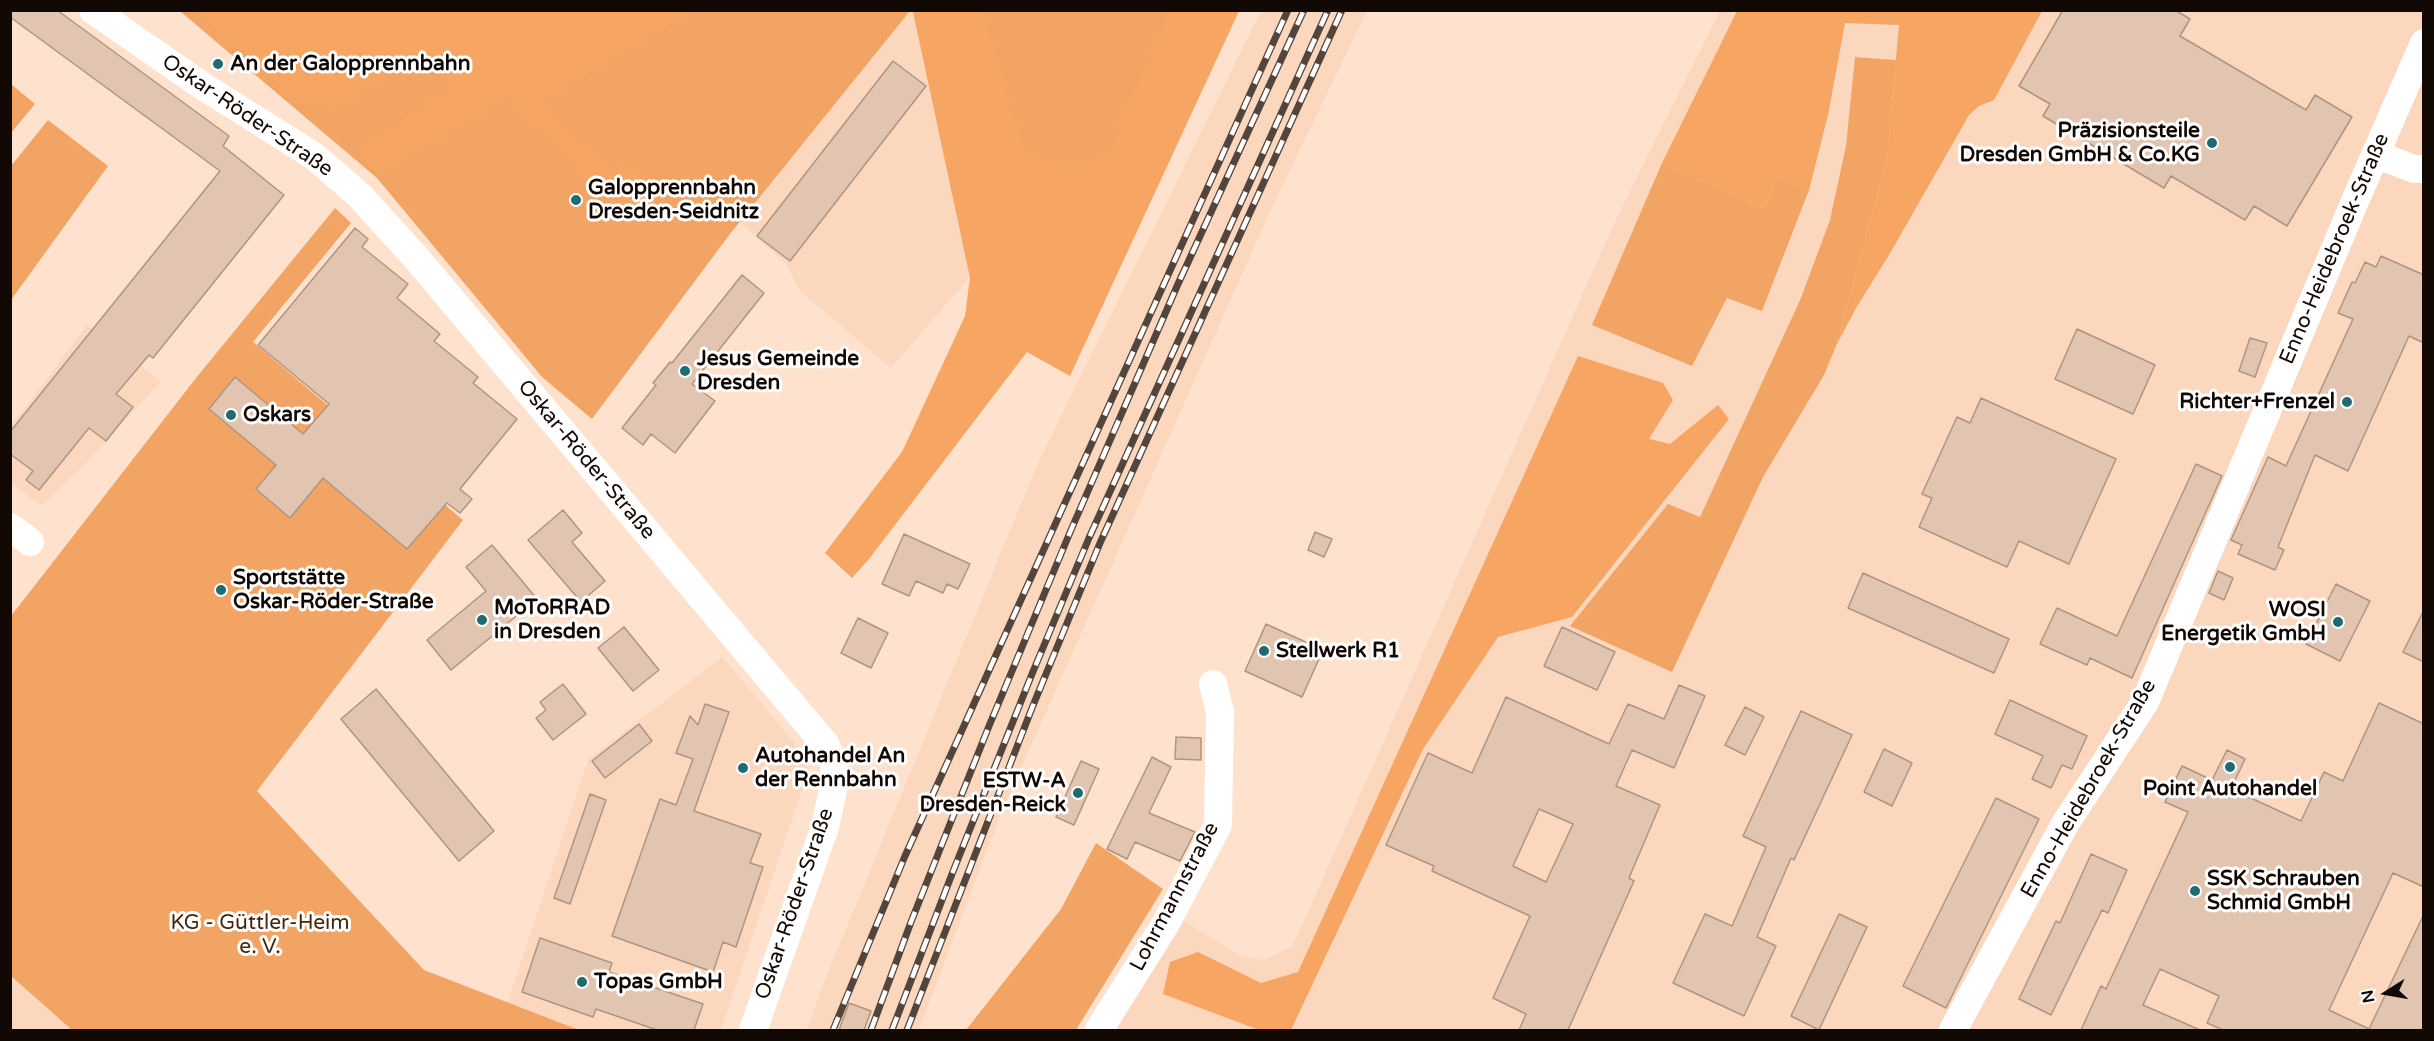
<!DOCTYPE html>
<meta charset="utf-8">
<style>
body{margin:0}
#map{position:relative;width:2434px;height:1041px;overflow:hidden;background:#fee2cd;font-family:"Varela Round",sans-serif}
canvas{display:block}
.frame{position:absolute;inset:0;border:12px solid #120904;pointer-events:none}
.north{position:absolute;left:2356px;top:963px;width:60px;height:60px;-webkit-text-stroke:4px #fff;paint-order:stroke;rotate:259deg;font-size:16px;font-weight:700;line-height:24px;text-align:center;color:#120904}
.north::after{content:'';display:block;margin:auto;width:21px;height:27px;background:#120904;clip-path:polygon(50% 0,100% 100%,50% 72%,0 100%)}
</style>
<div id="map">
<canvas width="2434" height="1041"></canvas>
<div class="frame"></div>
<div class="north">N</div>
</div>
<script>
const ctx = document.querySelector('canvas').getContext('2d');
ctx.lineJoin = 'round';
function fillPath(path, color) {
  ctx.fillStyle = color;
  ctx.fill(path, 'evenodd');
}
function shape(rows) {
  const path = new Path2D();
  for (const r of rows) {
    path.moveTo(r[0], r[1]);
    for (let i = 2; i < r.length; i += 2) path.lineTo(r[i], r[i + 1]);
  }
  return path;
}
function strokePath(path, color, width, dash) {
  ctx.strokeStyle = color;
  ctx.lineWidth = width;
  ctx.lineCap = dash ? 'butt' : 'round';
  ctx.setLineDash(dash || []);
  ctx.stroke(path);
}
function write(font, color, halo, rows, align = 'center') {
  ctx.font = font + ' "Varela Round",sans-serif';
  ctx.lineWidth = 6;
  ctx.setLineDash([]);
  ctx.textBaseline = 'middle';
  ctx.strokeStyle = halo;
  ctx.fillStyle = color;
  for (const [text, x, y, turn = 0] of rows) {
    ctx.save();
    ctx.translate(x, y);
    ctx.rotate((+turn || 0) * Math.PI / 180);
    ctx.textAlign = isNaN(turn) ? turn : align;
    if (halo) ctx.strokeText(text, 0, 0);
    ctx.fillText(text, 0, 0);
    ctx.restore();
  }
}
fillPath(shape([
 [910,11,913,11,970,277,891,368,800,291,786,264,740,222],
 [1261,11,1367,11,1274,203,1003,808,919,1030,807,1030,821,990,1038,463],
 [1720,11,2423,11,2423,1030,1116,1030,1184,921,1239,955,1263,960,1293,946,1613,226],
 [87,325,161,381,84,465,41,506,11,483,11,427],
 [722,657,793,741,809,769,721,1030,579,1030,507,1004,588,760],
 [11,976,72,1030,11,1030]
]), '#fad7bd');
fillPath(shape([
 [173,11,910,11,730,234,592,419,542,377,377,178,181,12],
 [913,11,1189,11,1112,183,970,277],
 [1855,57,1896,60,1887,159,1836,346,1824,375,1763,477,1672,672,1570,626,1668,504,1700,517,1801,298,1830,220,1846,146],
 [11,84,35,104,11,133],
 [48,120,108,166,11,300,11,166],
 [1662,163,1764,208,1778,177,1809,190,1762,311,1727,298,1692,366,1592,325],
 [335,208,351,223,253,342,463,520,257,791,424,970,579,1030,72,1030,11,976,11,616,196,378],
 [1096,843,1163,889,1076,1030,966,1030,1061,909]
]), '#f2a464');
fillPath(shape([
 [196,11,692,11,538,103,607,164,648,173,657,203,637,213,603,198,510,96,381,175,354,151,453,87,423,50,347,102,308,109],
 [913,11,982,11,1023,145,1053,164,1083,164,1110,147,1170,11,1239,11,1070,376,1027,352,869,559,852,578,825,553,902,452,965,316,970,277],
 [1737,11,2042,11,1994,100,1979,106,1969,115,1889,255,1856,308,1836,346,1887,159,1899,25,1845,23,1828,115,1809,190,1778,177,1764,208,1662,163],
 [1578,356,1663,383,1673,400,1649,439,1670,444,1718,405,1729,419,1572,617,1498,637,1423,749,1291,1030,1259,1030,1163,994,1170,962,1198,952,1261,983,1298,972]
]), '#f6a562');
const building = shape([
 [10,10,57,10,229,136,223,146,284,195,153,358,149,355,116,394,133,407,106,441,89,428,39,490,26,480,33,471,10,454,10,432,220,171,10,17,10,10],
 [2063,10,2175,10,2190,19,2180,36,2306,110,2315,95,2352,117,2287,226,2254,206,2245,220,2171,176,2164,188,2043,116,2050,104,2019,86,2063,10],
 [893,61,926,86,790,261,757,236,893,61],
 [355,228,368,239,362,247,408,284,397,298,440,334,434,341,478,377,473,383,517,419,460,489,472,499,460,513,447,503,407,549,323,478,290,518,256,489,276,465,209,409,235,377,303,434,329,404,258,345,355,228],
 [2381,256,2424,275,2424,343,2409,336,2348,471,2315,455,2278,547,2284,550,2275,570,2238,554,2242,545,2231,540,2268,457,2286,466,2353,319,2338,313,2352,282,2355,283,2365,262,2376,267,2381,256],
 [742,275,764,293,692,384,715,401,675,453,651,434,643,445,622,428,656,385,653,383,670,362,672,363,742,275],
 [2077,329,2155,365,2133,414,2055,379,2077,329],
 [2250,338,2267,343,2255,377,2239,371,2250,338],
 [1981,398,2116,459,2069,564,2019,541,2007,567,1919,527,1932,498,1922,494,1957,417,1970,423,1981,398],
 [2196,464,2222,476,2132,678,2090,658,2087,665,2040,644,2057,608,2117,636,2196,464],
 [563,510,582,533,572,542,605,581,581,602,528,540,563,510],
 [1315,532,1332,539,1324,557,1308,550,1315,532],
 [904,534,970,564,958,589,947,584,943,593,916,581,909,596,882,584,904,534],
 [492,545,537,599,451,670,427,640,486,591,466,567,492,545],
 [2218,571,2233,578,2224,600,2209,593,2218,571],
 [1863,573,2009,639,1994,673,1848,608,1863,573],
 [2336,584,2370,601,2340,661,2306,644,2336,584],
 [2424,610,2424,662,2403,652,2424,610],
 [858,618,888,633,871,668,841,653,858,618],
 [1266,624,1323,650,1302,697,1245,671,1266,624],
 [624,627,659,670,633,691,598,648,624,627],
 [1562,627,1615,652,1597,690,1544,666,1562,627],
 [563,684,586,714,553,740,536,718,546,710,540,702,563,684],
 [1679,685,1705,696,1674,768,1632,750,1616,786,1660,805,1629,878,1634,881,1568,1030,1519,1030,1526,1014,1493,998,1530,916,1432,871,1434,866,1386,845,1428,753,1472,773,1506,697,1609,744,1628,704,1664,719,1679,685],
 [1539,809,1573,824,1546,882,1513,866,1539,809],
 [376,689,494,831,459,861,341,719,376,689],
 [2010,700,2087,736,2072,769,2062,765,2051,788,2032,779,2043,756,1995,734,2010,700],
 [2379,703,2424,724,2424,887,2393,873,2329,1010,2369,1029,2424,914,2424,1030,2223,1030,2207,1023,2219,996,2160,969,2143,1005,2200,1030,2081,1030,2101,986,2106,989,2188,812,2165,802,2182,766,2212,780,2227,750,2245,759,2231,789,2301,821,2324,772,2343,781,2379,703],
 [705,704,729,712,694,811,761,834,750,863,763,867,736,947,723,942,713,972,612,936,660,799,676,805,693,759,676,753,690,716,698,725,705,704],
 [1745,707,1764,717,1745,755,1725,745,1745,707],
 [1801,711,1852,735,1794,860,1791,858,1757,937,1776,946,1744,1016,1673,983,1705,914,1732,926,1766,847,1743,836,1801,711],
 [639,724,652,741,605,778,592,761,639,724],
 [1176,737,1201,738,1201,760,1175,759,1176,737],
 [1884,749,1912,763,1892,806,1864,792,1884,749],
 [1152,757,1171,767,1149,813,1195,832,1180,861,1135,842,1127,859,1107,849,1152,757],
 [1081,761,1099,769,1074,825,1056,817,1081,761],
 [590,794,606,800,570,904,554,898,590,794],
 [1996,798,2039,819,1946,1008,1903,986,1996,798],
 [2091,854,2127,870,2108,913,2102,910,2051,1015,2019,999,2056,921,2060,923,2091,854],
 [1839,914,1867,927,1819,1030,1791,1016,1839,914],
 [540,938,612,963,609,972,703,1004,694,1030,657,1030,596,1009,593,1017,522,992,540,938],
 [849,1003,871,1011,864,1030,839,1030,849,1003]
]);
fillPath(building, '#e1c5b1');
strokePath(building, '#af9581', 1.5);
strokePath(shape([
 [93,10,201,85,314,156,360,196,418,260,825,744,834,763,834,785,825,827,753,1030],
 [2375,154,2414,169,2424,169],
 [10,527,30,542],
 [1099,1030,1165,925,1218,825,1220,712,1213,684],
 [1953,1030,2065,824,2145,702,2355,201,2424,43]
]), '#fff', 28);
const rail = shape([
 [833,1030,905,856,1288,10],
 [871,1030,911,922,989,726,1071,530,1178,284,1304,10],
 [892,1030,952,874,1032,674,1089,538,1328,10],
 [907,1030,1032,708,1100,543,1342,10]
]);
strokePath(rail, '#54453c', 7);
strokePath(rail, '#fff', 4.5, [14]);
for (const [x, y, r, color] of [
 [218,64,6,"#1f6b70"],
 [2212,143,6,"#1f6b70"],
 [576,200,6,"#1f6b70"],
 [685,371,6,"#1f6b70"],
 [2347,402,6,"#1f6b70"],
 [231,415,6,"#1f6b70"],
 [221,590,6,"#1f6b70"],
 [482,620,6,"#1f6b70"],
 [2338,622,6,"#1f6b70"],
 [1264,651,6,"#1f6b70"],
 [2230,767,6,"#1f6b70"],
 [743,768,6,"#1f6b70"],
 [1078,793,6,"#1f6b70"],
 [2195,891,6,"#1f6b70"],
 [582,982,6,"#1f6b70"]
]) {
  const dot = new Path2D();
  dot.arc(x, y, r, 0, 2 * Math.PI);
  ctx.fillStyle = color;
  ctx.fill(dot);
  strokePath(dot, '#fff', 2);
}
write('bold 21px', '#120904', '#fff', [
 ["An der Galopprennbahn",230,64],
 ["Präzisionsteile",2200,131,"right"],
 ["Dresden GmbH & Co.KG",2200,155,"right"],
 ["Galopprennbahn",588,188],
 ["Dresden-Seidnitz",588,212],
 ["Jesus Gemeinde",697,359],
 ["Dresden",697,383],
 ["Richter+Frenzel",2335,402,"right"],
 ["Oskars",243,415],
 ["Sportstätte",233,578],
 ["Oskar-Röder-Straße",233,602],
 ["MoToRRAD",494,608],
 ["in Dresden",494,632],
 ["WOSI",2326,610,"right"],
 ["Energetik GmbH",2326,634,"right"],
 ["Stellwerk R1",1276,651],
 ["Autohandel An",755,756],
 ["der Rennbahn",755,780],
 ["ESTW-A",1066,781,"right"],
 ["Dresden-Reick",1066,805,"right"],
 ["Point Autohandel",2230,789,"center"],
 ["SSK Schrauben",2207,879],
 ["Schmid GmbH",2207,903],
 ["Topas GmbH",594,982]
], 'left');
write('21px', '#120904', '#fff', [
 ["Oskar-Röder-Straße",247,116,34],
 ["Enno-Heidebroek-Straße",2335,249,-67],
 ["Oskar-Röder-Straße",586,460,50],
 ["Enno-Heidebroek-Straße",2089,789,-60],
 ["Lohrmannstraße",1175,897,-62],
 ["Oskar-Röder-Straße",795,904,-71]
]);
write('21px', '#452508', '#fff', [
 ["KG - Güttler-Heim",260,923],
 ["e. V.",260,947]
]);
</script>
